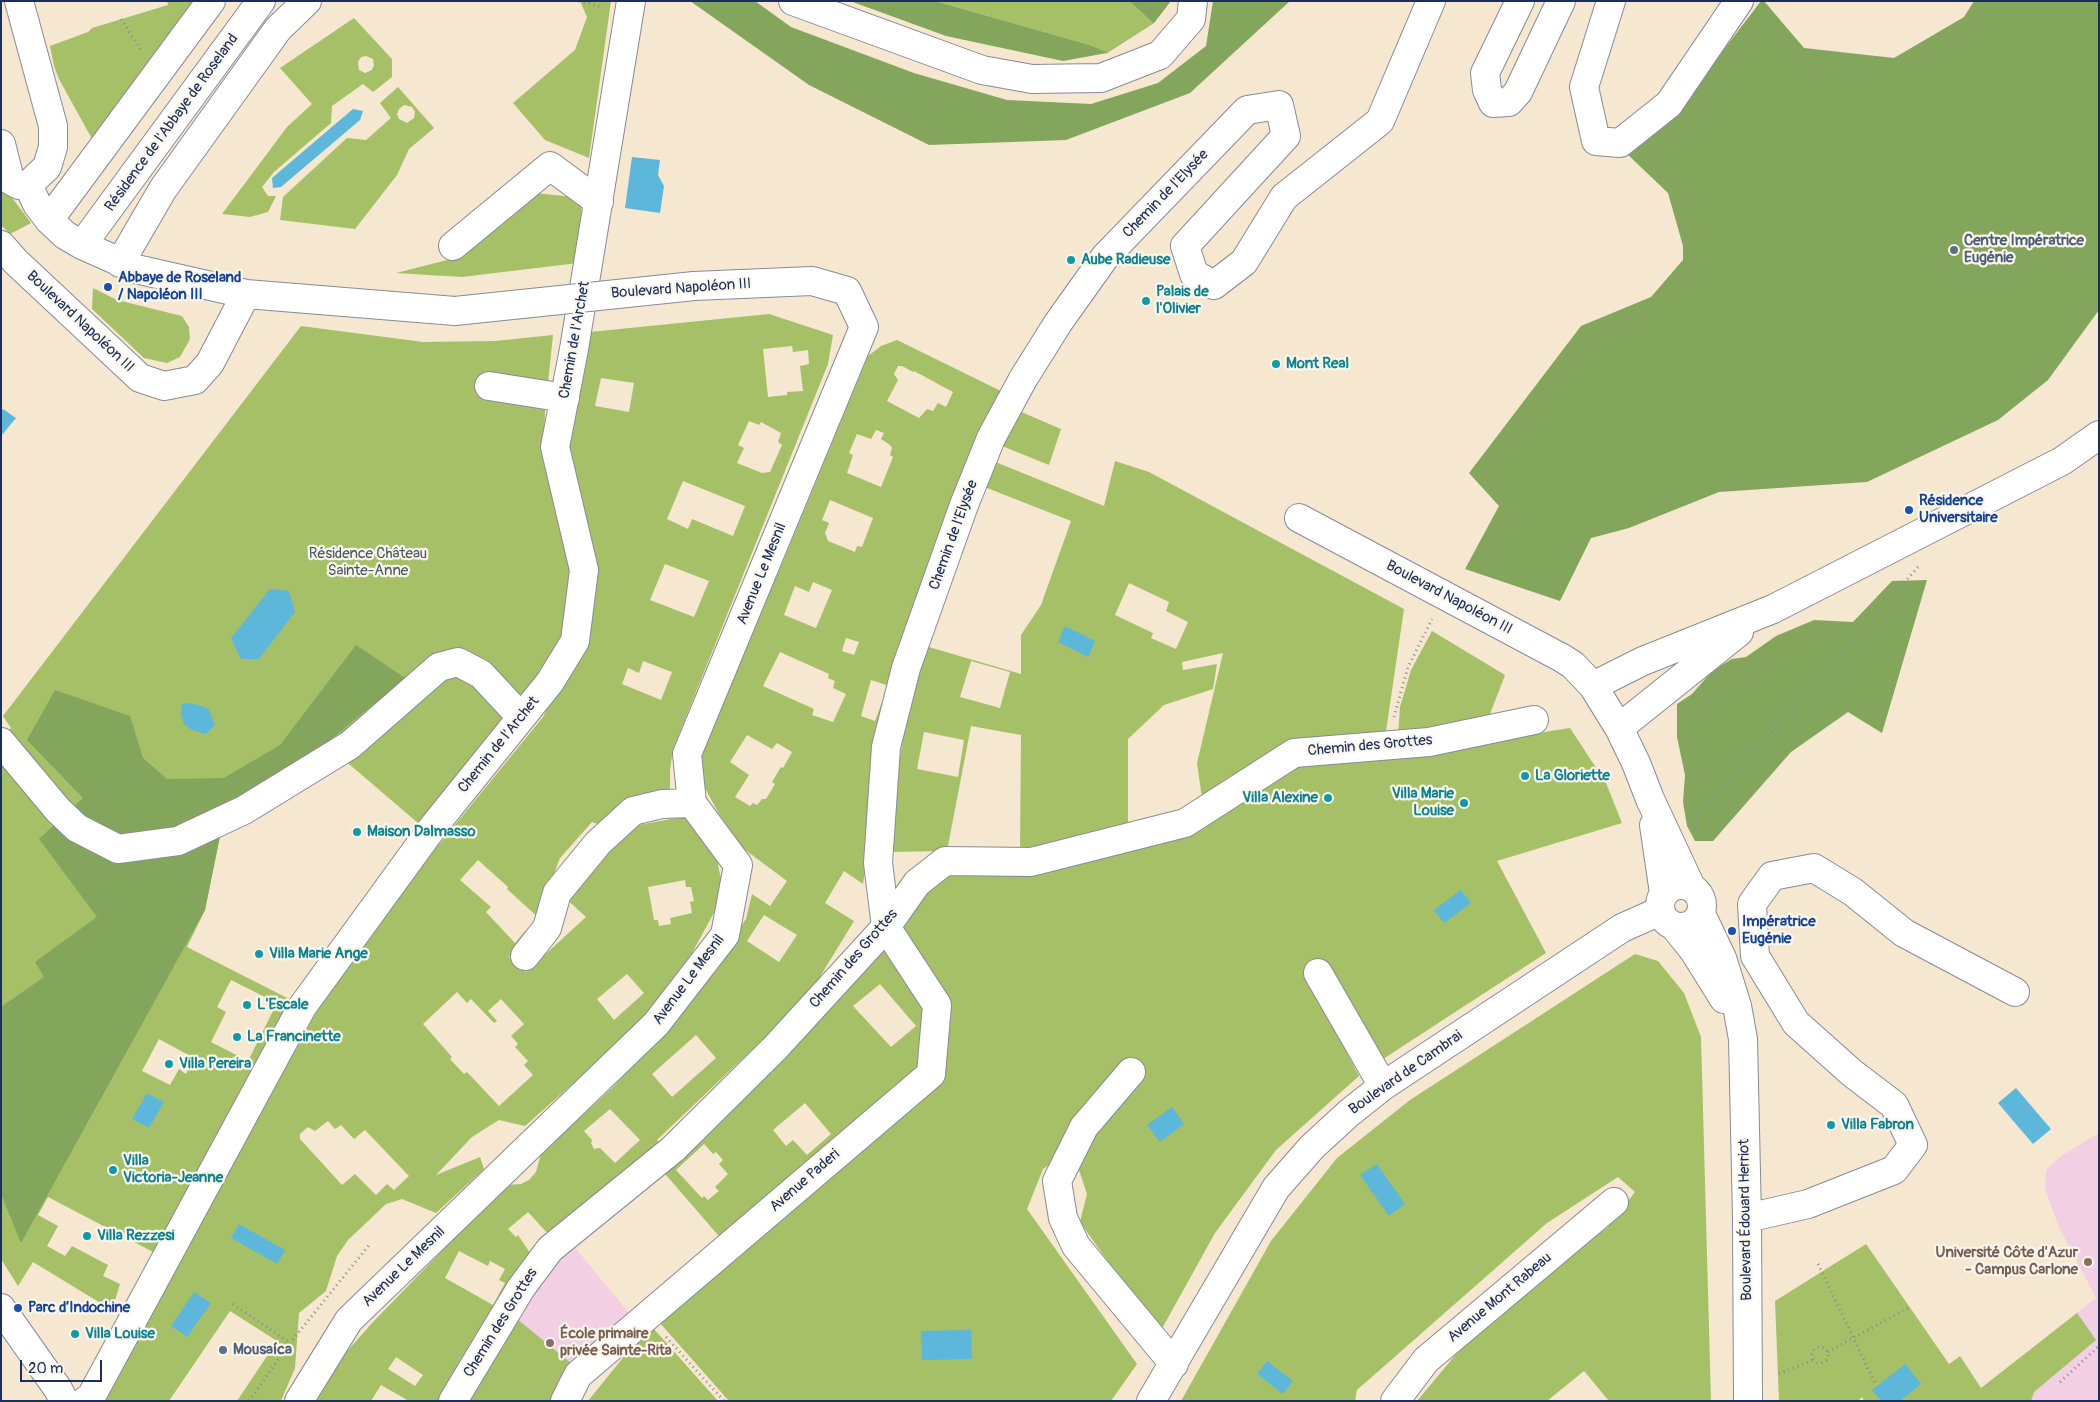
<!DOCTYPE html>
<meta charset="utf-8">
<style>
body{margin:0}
#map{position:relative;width:2100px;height:1402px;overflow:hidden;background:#f5e7d0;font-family:Pangolin,sans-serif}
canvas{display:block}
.frame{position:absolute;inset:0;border:2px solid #1b2f5e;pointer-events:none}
.scale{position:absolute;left:20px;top:1360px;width:82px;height:22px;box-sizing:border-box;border:2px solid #1b2f5e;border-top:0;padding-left:6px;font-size:15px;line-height:18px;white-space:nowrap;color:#1b2f5e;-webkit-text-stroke:4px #fbf7ec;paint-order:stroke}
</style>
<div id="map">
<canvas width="2100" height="1402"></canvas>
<div class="frame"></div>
<div class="scale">20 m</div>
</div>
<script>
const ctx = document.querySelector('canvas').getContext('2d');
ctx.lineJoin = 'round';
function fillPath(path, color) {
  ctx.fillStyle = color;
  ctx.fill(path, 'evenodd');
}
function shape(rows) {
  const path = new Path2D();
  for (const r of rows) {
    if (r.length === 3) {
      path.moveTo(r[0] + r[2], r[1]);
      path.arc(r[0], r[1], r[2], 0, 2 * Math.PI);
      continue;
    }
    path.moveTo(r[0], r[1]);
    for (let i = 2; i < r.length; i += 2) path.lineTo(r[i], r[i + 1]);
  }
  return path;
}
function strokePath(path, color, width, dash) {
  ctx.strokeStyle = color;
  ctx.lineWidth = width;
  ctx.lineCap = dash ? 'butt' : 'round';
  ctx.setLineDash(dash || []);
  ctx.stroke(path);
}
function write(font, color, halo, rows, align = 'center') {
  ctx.font = font + ' Pangolin,sans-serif';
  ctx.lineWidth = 4.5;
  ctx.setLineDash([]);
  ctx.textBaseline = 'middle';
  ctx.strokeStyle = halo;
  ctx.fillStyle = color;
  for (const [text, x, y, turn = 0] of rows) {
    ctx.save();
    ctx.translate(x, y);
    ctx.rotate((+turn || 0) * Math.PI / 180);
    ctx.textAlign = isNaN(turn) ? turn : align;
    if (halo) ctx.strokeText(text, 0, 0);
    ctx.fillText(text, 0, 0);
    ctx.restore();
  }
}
fillPath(shape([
 [2099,1133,2099,1401,1965,1401,2096,1298,2058,1225,2045,1188,2046,1170,2061,1156],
 [572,1244,634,1319,577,1368,479,1371,523,1293]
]), '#f2cfe2');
fillPath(shape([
 [167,1,195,1,92,139,59,79,54,66,50,46,88,32,92,28,168,5],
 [580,1,611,1,589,158,545,140,513,103,575,50,587,17],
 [935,1,1129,1,1153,23,1107,52,1090,45],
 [354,18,392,59,392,77,373,92,363,84,332,106,331,123,274,172,262,187,268,196,276,196,268,212,250,217,222,214,287,127,312,104,280,68],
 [366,56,373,59,374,65,372,70,365,73,359,70,358,62,361,57],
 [398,87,434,128,409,149,397,175,355,229,280,220,283,197,347,138,366,140,391,118,380,103],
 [404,105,412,107,415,112,414,118,407,123,399,119,397,114,399,109],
 [1,183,31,223,10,234,1,225],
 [536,193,582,198,578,263,462,277,396,273,459,257],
 [93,288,117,300,182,316,189,327,190,339,180,357,167,363,144,358,92,309],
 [769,314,833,335,828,364,673,749,670,770,670,792,602,826,592,822,560,858,550,884,546,917,509,957,526,972,586,917,562,895,623,828,687,816,717,860,721,879,722,898,692,953,644,1016,586,1072,525,1126,499,1120,472,1137,436,1175,480,1157,484,1169,436,1213,402,1199,386,1204,348,1240,337,1256,326,1291,299,1313,295,1368,281,1401,237,1401,277,1341,230,1311,169,1401,100,1401,336,977,404,877,441,842,543,717,588,627,565,460,590,332],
 [792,346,793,352,808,350,809,364,800,366,803,391,787,392,787,395,768,397,763,349],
 [601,378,634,383,629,412,595,406],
 [749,421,759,425,761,422,781,433,778,442,782,445,770,472,762,473,737,463,744,448,738,445],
 [683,481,745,506,733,536,692,519,688,529,667,519],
 [665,564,709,581,694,617,650,600],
 [643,661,672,672,661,700,622,684,628,668,639,673],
 [478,860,508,887,507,889,541,920,528,933,525,931,515,943,486,912,491,907,460,880],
 [685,880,686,887,691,887,694,901,690,902,692,913,670,918,671,924,659,926,658,920,654,920,648,887],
 [627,974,644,993,614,1020,597,999],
 [457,992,467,1003,471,999,494,1023,497,1021,488,1011,501,999,524,1024,511,1036,518,1044,515,1047,528,1061,524,1065,533,1075,499,1106,467,1072,464,1074,450,1059,452,1057,423,1024],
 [328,1121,335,1129,341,1125,354,1139,365,1130,409,1176,394,1190,387,1184,376,1195,355,1174,342,1185,300,1139,300,1134,308,1127,315,1131],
 [301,326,423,342,495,341,553,335,545,412,544,460,570,560,574,586,564,628,551,660,418,823,342,758,220,836,205,910,187,947,295,1002,155,1253,48,1197,38,1215,58,1226,47,1246,65,1256,72,1246,108,1265,103,1276,120,1284,112,1310,33,1262,18,1286,1,1259,1,738,11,728,3,716],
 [231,980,277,1003,248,1061,211,1042,226,1012,217,1007],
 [159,1039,194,1058,186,1074,179,1069,170,1085,142,1071],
 [897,340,1007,394,896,688,871,680,861,716,875,721,882,702,893,705,863,884,844,871,825,903,854,921,818,980,768,1044,762,1040,657,1140,663,1147,550,1236,528,1212,508,1229,516,1237,518,1235,532,1256,444,1401,409,1401,381,1385,371,1401,311,1401,325,1376,373,1322,506,1185,521,1184,529,1180,536,1172,541,1154,612,1088,666,1032,699,988,746,919,752,894,770,906,787,881,744,849,719,814,701,781,699,757,785,557,868,356,881,346],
 [898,366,902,366,913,372,914,371,953,392,946,407,938,403,933,411,927,409,919,418,887,401,898,380,894,374],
 [876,430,884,433,881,439,890,445,892,448,890,455,893,457,881,487,847,473,853,455,849,453,857,434,871,439],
 [830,500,873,518,862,547,857,546,855,552,828,541,825,533,829,523,822,520],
 [813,582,832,590,816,628,784,615,795,586,809,592],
 [846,638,859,642,854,655,842,651],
 [780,652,829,674,828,678,835,681,833,688,846,694,833,722,812,715,814,709,763,686],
 [747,735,772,749,777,743,792,752,783,768,781,767,772,782,775,784,766,799,762,799,757,805,753,803,750,806,735,797,749,775,730,762],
 [764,915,797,935,779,962,747,941],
 [696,1035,716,1058,672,1097,652,1074],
 [610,1109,640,1140,615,1163,600,1148,594,1149,591,1143,592,1140,584,1131],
 [459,1251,488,1266,490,1261,505,1269,499,1280,505,1283,493,1305,445,1278],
 [396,1357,423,1375,415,1386,388,1369],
 [1019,411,1061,429,1049,465,1002,446],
 [993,461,1104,506,1115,461,1149,472,1404,609,1385,738,1292,747,1203,805,1197,763,1223,653,1182,662,1183,670,1217,664,1213,689,1164,705,1128,739,1128,827,1020,852,1021,735,971,726,947,851,885,852,907,713,922,645,1021,674,1021,635,1041,605,1071,521,982,486],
 [1129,583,1169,602,1166,611,1188,622,1176,649,1151,638,1153,633,1115,615],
 [971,661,1010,672,1000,708,960,697],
 [924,732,964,740,958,777,917,769],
 [1432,631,1505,675,1487,722,1398,736,1400,707,1411,670],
 [1570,728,1606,783,1622,823,1497,861,1546,953,1380,1061,1329,964,1309,981,1359,1076,1276,1150,1215,1233,1159,1334,1080,1222,1087,1194,1079,1170,1060,1157,1043,1169,1027,1209,1137,1364,1111,1401,729,1401,659,1322,905,1112,945,1039,897,922,947,868,1053,865,1298,761,1428,750],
 [881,939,900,963,926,1014,925,1046,916,1071,724,1242,660,1168],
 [880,984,916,1026,891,1047,853,1006],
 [805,1103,831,1134,807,1155,793,1140,786,1146,773,1130],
 [704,1144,713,1154,716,1152,723,1160,719,1164,728,1174,715,1187,719,1191,708,1200,704,1196,702,1198,676,1170],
 [1635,954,1658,961,1684,993,1701,1037,1711,1401,1609,1401,1584,1371,1547,1401,1417,1401,1482,1323,1550,1268,1607,1228,1635,1192,1618,1177,1547,1223,1357,1390,1355,1401,1181,1401,1271,1241,1337,1158,1410,1100],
 [1866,1244,1949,1364,1960,1356,1981,1388,2077,1313,2096,1340,2034,1392,2031,1401,1864,1401,1862,1397,1858,1401,1779,1401,1775,1301],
 [511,1314,577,1368,558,1401,463,1401],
 [654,1329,718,1401,588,1401,626,1354]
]), '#a5c067');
fillPath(shape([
 [690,1,755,1,791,27,914,73,1007,100,1091,104,1158,83,1206,46,1213,1,1290,1,1190,93,1066,140,929,145,809,85],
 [850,1,935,1,1090,45,1107,52,1153,23,1129,1,1171,1,1154,23,1107,53,1063,61,946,36],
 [1761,1,1764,1,1804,48,1894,58,1964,17,1974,1,2099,1,2099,310,2048,380,1998,420,1867,482,1719,492,1629,528,1591,538,1560,601,1465,569,1499,506,1469,473,1581,326,1651,297,1683,260,1683,246,1668,193,1624,151,1676,112],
 [1927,580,1882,733,1848,712,1791,752,1713,841,1695,841,1687,826,1683,802,1685,775,1677,737,1677,704,1692,694,1713,670,1732,659,1746,657,1776,636,1814,620,1853,622,1892,581],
 [356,645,405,678,329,741,212,815,220,836,205,910,21,1243,1,1194,1,1007,44,977,35,962,97,917,39,839,83,798,27,740,55,690,130,716,143,758,167,779,224,778,280,745]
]), '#84a65c');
fillPath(shape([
 [353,109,363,111,360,120,281,187,273,188,272,178],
 [632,157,660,160,658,175,664,186,660,213,625,208],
 [3,409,16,418,1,436,1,411],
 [270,589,289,591,295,612,259,659,241,659,231,638],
 [1065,626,1095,641,1088,657,1058,642],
 [190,703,208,708,215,725,206,734,192,730,184,724,181,714,182,704],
 [1461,890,1471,903,1444,923,1434,910],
 [2016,1088,2051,1129,2033,1144,1998,1103],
 [147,1093,164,1102,149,1128,132,1119],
 [1172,1107,1184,1124,1160,1142,1147,1125],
 [1377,1164,1405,1204,1389,1216,1360,1175],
 [239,1224,285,1250,277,1264,231,1238],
 [194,1292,211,1303,187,1337,171,1326],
 [971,1330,972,1359,922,1360,921,1331],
 [1267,1361,1293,1381,1283,1394,1257,1374],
 [1905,1364,1921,1384,1900,1401,1881,1401,1872,1390]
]), '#5db7da');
const minor = shape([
 [793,1,982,70,1032,79,1101,78,1160,55,1191,19,1193,1],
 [1520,1,1485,73,1487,90,1493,103,1509,102,1518,92,1561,1],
 [1611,1,1584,87,1596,141,1620,143,1669,104,1739,1],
 [1,144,10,180,19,185,28,185,47,167,53,147,53,126,19,1],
 [28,185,37,204,49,220,65,235,82,245,136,269,246,294,455,311],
 [49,220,211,1],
 [1,245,15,261,140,378,164,386,195,380,210,363,246,294],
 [82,245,261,1],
 [453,246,550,166,599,202],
 [120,263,163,189,278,29,307,1],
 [489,386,565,398],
 [1299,518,1562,658,1573,665,1593,686],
 [1619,728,1739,632],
 [1,742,58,810,77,828,118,849,178,841,244,810,350,745,439,667,458,662,481,674,521,717],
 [1654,825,1664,893],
 [1681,906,21],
 [1691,887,1650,799,1636,763,1619,728,1593,686,1643,661,1773,609,2062,461,2099,435],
 [1701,914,1722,958,1737,1006,1743,1039,1747,1218,1748,1401],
 [1674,926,1694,951,1724,999],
 [525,956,547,928,557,893,598,843,633,811,662,804,692,803],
 [1318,973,1383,1086],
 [1131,1072,1084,1127,1057,1181,1063,1218,1076,1246,1174,1364],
 [1747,1218,1808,1204,1894,1170,1913,1145,1894,1105,1852,1073,1796,1023,1755,956,1752,904,1772,876,1814,868,1853,892,1904,933,2015,992],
 [1,1308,58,1389,64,1401],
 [85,1401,91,1397,302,1007,433,827,550,682,575,641,584,570,555,447,574,349,631,1],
 [299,1401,349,1320,656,1024,725,935,738,865,692,803,687,754,864,327,847,291,812,281,694,286],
 [453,1401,521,1288,550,1249,673,1149,775,1048,886,927,917,883,945,861,1031,862,1185,823,1294,753,1429,742,1534,720],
 [565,1401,578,1375,931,1074,937,1005,886,927,878,863,886,747,906,668,964,505,991,438,1023,379,1058,323,1105,257,1247,110,1279,105,1286,136,1185,246,1194,274,1214,285,1244,262,1284,197,1380,121,1431,1],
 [1151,1401,1276,1188,1312,1147,1349,1113,1383,1086,1622,928,1660,911],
 [1395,1401,1426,1360,1614,1202]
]);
strokePath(minor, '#888b97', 30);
strokePath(shape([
 [579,1,602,7],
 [121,19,141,50],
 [1394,717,1408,667,1432,619],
 [1696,829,1696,818,1918,567],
 [1818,1264,1875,1383],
 [233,1304,290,1343],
 [666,1337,724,1401],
 [1820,1355,8],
 [1828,1352,1909,1307],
 [1779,1374,1813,1360],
 [2060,1382,2099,1346],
 [249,1401,290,1343,370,1244]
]), '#888b97', 3, [1, 4]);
strokePath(minor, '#fff', 28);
const minorBridge = shape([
 [455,311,694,286]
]);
strokePath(minorBridge, '#888b97', 30, []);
strokePath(minorBridge, '#fff', 28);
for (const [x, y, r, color] of [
 [1954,250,5,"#5c6f8a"],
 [1071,260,5,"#0f9aa8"],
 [108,287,5,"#1a4fb4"],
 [1146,301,5,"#0f9aa8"],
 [1276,364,5,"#0f9aa8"],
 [1909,510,5,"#1a4fb4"],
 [1525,776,5,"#0f9aa8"],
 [1328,798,5,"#0f9aa8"],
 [1464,803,5,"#0f9aa8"],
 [357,832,5,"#0f9aa8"],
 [1732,931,5,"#1a4fb4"],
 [259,954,5,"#0f9aa8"],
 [247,1005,5,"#0f9aa8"],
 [237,1037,5,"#0f9aa8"],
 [169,1064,5,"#0f9aa8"],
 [1831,1125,5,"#0f9aa8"],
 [113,1170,5,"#0f9aa8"],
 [87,1236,5,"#0f9aa8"],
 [2088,1262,5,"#8d6e63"],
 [18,1308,5,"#1a4fb4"],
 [75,1334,5,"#0f9aa8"],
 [550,1343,5,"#8d6e63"],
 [223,1350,5,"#5c6f8a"]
]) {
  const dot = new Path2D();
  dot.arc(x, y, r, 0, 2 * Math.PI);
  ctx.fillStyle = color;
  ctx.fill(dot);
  strokePath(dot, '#fbf7ec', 2);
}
write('15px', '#1b2f5e', '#fbf7ec', [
 ["Résidence de l'Abbaye de Roseland",172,123,-54],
 ["Chemin de l'Elysée",1166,194,-46],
 ["Boulevard Napoléon III",681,289,-4],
 ["Boulevard Napoléon III",80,322,43],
 ["Chemin de l'Archet",575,340,-80],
 ["Chemin de l'Elysée",954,535,-70],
 ["Avenue Le Mesnil",762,574,-68],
 ["Boulevard Napoléon III",1449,598,28],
 ["Chemin de l'Archet",499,745,-51],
 ["Chemin des Grottes",1370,746,-5],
 ["Chemin des Grottes",854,959,-49],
 ["Avenue Le Mesnil",689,980,-53],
 ["Boulevard de Cambrai",1406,1073,-35],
 ["Avenue Paderi",805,1181,-41],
 ["Boulevard Édouard Herriot",1746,1220,-91],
 ["Avenue Le Mesnil",404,1267,-44],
 ["Avenue Mont Rabeau",1500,1298,-40],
 ["Chemin des Grottes",501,1323,-58]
]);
write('bold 15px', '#4e5e75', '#fbf7ec', [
 ["Centre Impératrice",1964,241],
 ["Eugénie",1964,258],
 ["Mousaíca",233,1350]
], 'left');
write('bold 15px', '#0d838f', '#fbf7ec', [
 ["Aube Radieuse",1081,260],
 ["Palais de",1156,292],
 ["l'Olivier",1156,309],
 ["Mont Real",1286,364],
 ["La Gloriette",1535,776],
 ["Villa Marie",1454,794,"right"],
 ["Louise",1454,811,"right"],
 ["Villa Alexine",1318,798,"right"],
 ["Maison Dalmasso",367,832],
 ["Villa Marie Ange",269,954],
 ["L'Escale",257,1005],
 ["La Francinette",247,1037],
 ["Villa Pereira",179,1064],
 ["Villa Fabron",1841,1125],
 ["Villa",123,1161],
 ["Victoria-Jeanne",123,1178],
 ["Villa Rezzesi",97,1236],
 ["Villa Louise",85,1334]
], 'left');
write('bold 15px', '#164399', '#fbf7ec', [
 ["Abbaye de Roseland",118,278],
 ["/ Napoléon III",118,295],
 ["Résidence",1919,501],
 ["Universitaire",1919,518],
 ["Impératrice",1742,922],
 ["Eugénie",1742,939],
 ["Parc d’Indochine",28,1308]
], 'left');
write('15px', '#445a61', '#fbf7ec', [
 ["Résidence Château",368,554],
 ["Sainte-Anne",368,571]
]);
write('bold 15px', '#785e54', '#fbf7ec', [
 ["Université Côte d'Azur",2078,1253],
 ["- Campus Carlone",2078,1270],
 ["École primaire",560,1334,"left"],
 ["privée Sainte-Rita",560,1351,"left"]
], 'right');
</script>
